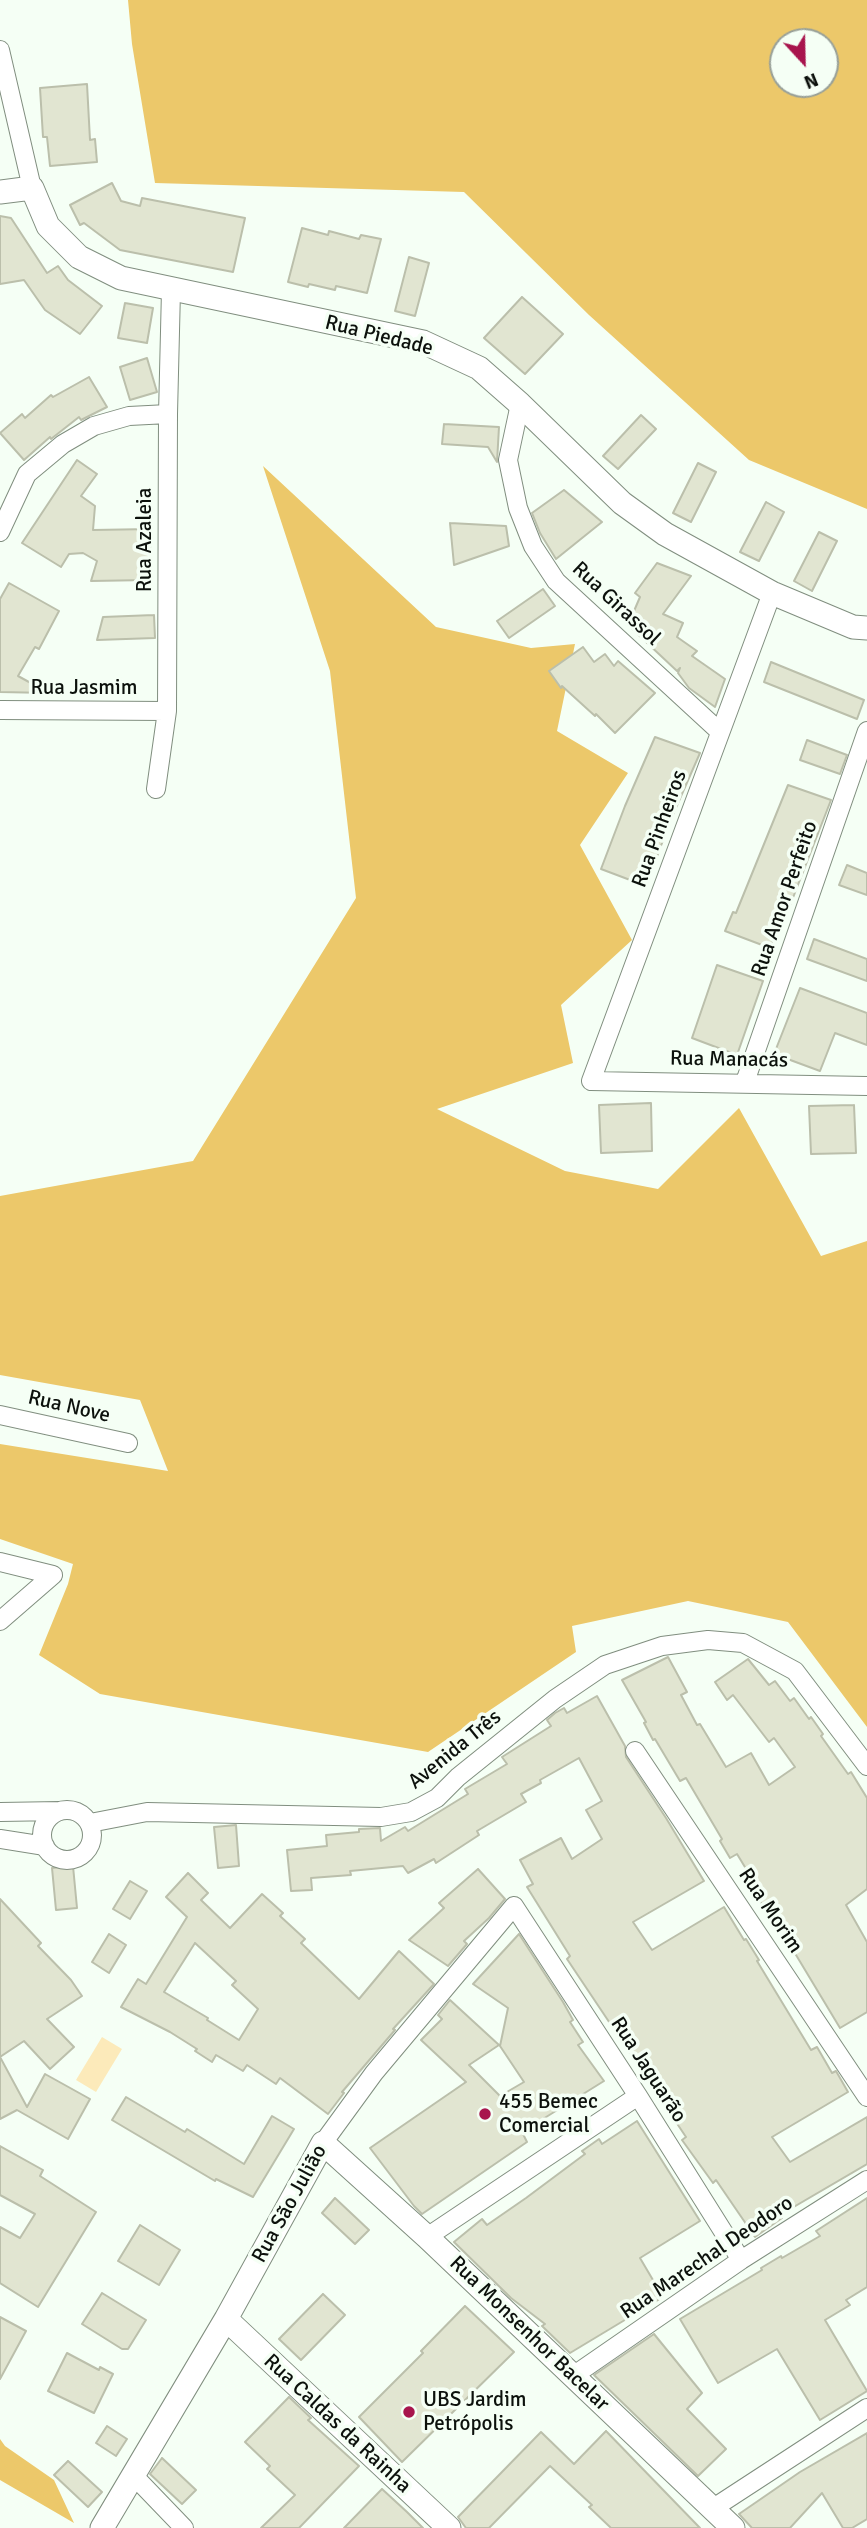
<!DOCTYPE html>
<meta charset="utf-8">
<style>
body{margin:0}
#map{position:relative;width:867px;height:2528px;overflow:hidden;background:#f5fff5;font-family:Signika,sans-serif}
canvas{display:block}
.north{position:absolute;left:769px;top:28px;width:70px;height:70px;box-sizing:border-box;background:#f5fff5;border:2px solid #98a098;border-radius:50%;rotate:158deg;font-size:19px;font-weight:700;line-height:28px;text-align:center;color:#0c110c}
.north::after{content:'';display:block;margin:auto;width:24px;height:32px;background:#a8154d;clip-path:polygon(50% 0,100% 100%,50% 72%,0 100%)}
</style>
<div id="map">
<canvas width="867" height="2528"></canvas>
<div class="north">N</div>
</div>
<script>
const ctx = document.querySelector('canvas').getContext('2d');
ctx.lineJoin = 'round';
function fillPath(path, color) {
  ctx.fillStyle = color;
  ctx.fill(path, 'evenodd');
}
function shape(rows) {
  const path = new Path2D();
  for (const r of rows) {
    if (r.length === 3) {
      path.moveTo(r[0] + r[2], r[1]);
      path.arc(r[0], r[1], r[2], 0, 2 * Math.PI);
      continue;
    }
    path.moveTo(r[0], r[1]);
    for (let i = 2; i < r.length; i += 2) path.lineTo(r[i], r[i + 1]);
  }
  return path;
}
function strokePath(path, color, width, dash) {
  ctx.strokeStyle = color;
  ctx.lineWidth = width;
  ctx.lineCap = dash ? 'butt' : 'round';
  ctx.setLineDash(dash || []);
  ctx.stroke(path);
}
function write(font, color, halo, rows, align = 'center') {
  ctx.font = font + ' Signika,sans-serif';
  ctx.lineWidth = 7;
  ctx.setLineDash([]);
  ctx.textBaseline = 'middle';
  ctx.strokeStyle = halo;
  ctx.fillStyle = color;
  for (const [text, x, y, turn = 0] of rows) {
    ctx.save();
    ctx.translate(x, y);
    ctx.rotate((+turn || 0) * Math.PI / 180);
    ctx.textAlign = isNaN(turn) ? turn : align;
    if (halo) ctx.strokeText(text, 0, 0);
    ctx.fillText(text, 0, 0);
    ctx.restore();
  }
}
fillPath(shape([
 [102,2037,122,2049,96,2092,76,2080]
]), '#fceaba');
fillPath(shape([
 [128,0,867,0,867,509,749,460,589,315,464,192,155,183,132,44],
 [825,42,825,84,783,84,783,42],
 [263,466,436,627,531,648,575,644,557,731,628,773,580,845,632,940,561,1005,573,1063,437,1109,565,1171,658,1189,739,1108,821,1256,867,1241,867,1727,788,1622,688,1601,572,1626,576,1652,428,1752,100,1694,39,1655,68,1584,73,1564,0,1539,0,1444,168,1471,140,1400,0,1375,0,1196,193,1161,356,898,330,671],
 [0,2439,5,2446,54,2480,74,2523,0,2480]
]), '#ecc86a');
const building = shape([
 [87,84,90,140,95,139,97,162,50,166,47,137,43,137,40,88,87,84],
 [112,183,121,201,140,206,142,198,245,218,233,272,120,250,84,223,80,225,70,205,112,183],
 [0,216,11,218,47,273,58,266,68,280,102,306,80,334,45,310,24,280,0,284,0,216],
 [302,228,328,235,329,231,359,239,361,235,381,239,367,293,336,286,335,290,309,284,308,287,288,282,302,228],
 [409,257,429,263,415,316,395,311,409,257],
 [522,297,563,334,525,374,484,338,522,297],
 [125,303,153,308,147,343,118,338,125,303],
 [147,358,157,392,130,400,120,367,147,358],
 [89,377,107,407,81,420,79,417,51,439,50,437,24,460,0,433,22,414,25,418,51,395,53,397,89,377],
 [641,415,656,429,618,469,603,456,641,415],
 [444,424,499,427,497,462,488,447,442,444,444,424],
 [77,460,97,474,81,496,95,506,93,530,151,529,149,580,91,581,97,561,83,553,69,554,61,567,22,543,77,460],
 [698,463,716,472,691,522,673,513,698,463],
 [564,490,602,522,556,559,540,533,532,513,564,490],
 [766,502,784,512,759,561,740,552,766,502],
 [450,523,506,526,509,546,454,565,450,523],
 [819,532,837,541,812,591,794,581,819,532],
 [657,563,691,576,663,614,683,623,677,637,697,651,692,656,725,679,715,707,689,688,678,673,680,668,677,671,628,625,640,597,635,593,657,563],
 [9,583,59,611,39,649,35,647,18,676,49,693,0,692,0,599,9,583],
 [543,589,555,606,509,638,497,621,543,589],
 [154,615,155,638,97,640,103,617,154,615],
 [583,647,594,662,605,654,614,666,618,661,655,693,615,733,596,714,595,716,562,686,561,688,549,671,583,647],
 [771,662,864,700,857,719,764,682,771,662],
 [655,737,700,753,671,819,646,886,601,869,625,806,655,737],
 [807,740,847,755,840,774,800,760,807,740],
 [788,785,831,800,782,926,779,925,770,948,725,931,733,912,736,913,788,785],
 [847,865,867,873,867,895,839,885,847,865],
 [814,939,867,959,867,981,807,959,814,939],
 [717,965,763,981,737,1055,692,1038,717,965],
 [800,988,867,1013,867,1045,835,1033,820,1071,774,1054,800,988],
 [651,1103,652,1151,601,1153,599,1105,651,1103],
 [854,1105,856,1153,811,1154,809,1106,854,1105],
 [668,1657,687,1692,681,1695,697,1725,700,1724,726,1767,751,1753,769,1785,795,1767,774,1738,769,1742,733,1695,727,1700,715,1682,748,1659,769,1685,775,1681,790,1701,794,1698,809,1719,811,1717,823,1734,821,1736,848,1774,851,1772,867,1798,867,1889,846,1905,867,1942,867,2012,840,2028,787,1940,769,1913,768,1914,755,1893,759,1890,737,1854,730,1858,720,1841,722,1839,686,1778,680,1781,655,1739,653,1740,644,1723,646,1722,622,1680,668,1657],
 [597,1696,625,1746,626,1757,666,1818,704,1881,633,1922,652,1950,724,1907,744,1940,746,1939,759,1960,757,1961,811,2050,817,2047,832,2073,836,2071,848,2092,772,2137,790,2162,867,2117,867,2164,780,2215,782,2218,755,2237,716,2180,713,2183,682,2140,686,2137,567,1959,570,1956,527,1887,533,1884,520,1860,561,1838,572,1859,602,1839,586,1810,602,1801,579,1758,540,1780,541,1783,521,1794,526,1802,477,1831,479,1835,436,1863,434,1859,408,1873,403,1866,350,1871,351,1875,311,1878,312,1890,291,1891,287,1850,327,1846,326,1835,359,1832,359,1829,380,1828,381,1841,405,1827,408,1831,468,1794,465,1789,507,1764,502,1757,551,1726,547,1720,555,1713,564,1708,567,1713,597,1696],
 [236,1825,239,1866,218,1868,214,1827,236,1825],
 [73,1866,77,1908,56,1910,52,1868,73,1866],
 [478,1869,505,1899,489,1918,464,1941,467,1944,448,1966,409,1940,444,1908,439,1903,478,1869],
 [188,1873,208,1893,201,1900,230,1928,262,1894,283,1913,280,1916,305,1939,301,1943,359,1999,399,1951,434,1984,393,2029,395,2030,342,2092,344,2093,328,2114,280,2078,276,2084,247,2065,243,2071,216,2055,212,2062,195,2051,197,2049,170,2032,121,2007,138,1979,146,1984,187,1917,166,1897,188,1873],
 [195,1943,236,1981,232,1985,258,2009,239,2040,207,2020,208,2018,164,1992,195,1943],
 [130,1881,147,1891,130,1919,113,1909,130,1881],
 [0,1899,41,1943,38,1946,71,1980,82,1996,47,2019,74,2047,50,2069,24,2041,0,2057,27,2107,45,2074,90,2099,68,2139,17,2110,0,2119,0,1899],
 [109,1934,126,1945,109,1973,92,1962,109,1934],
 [519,1934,563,2002,573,2020,570,2022,583,2042,578,2045,604,2081,522,2132,527,2142,422,2214,414,2206,370,2148,466,2082,421,2040,442,2019,438,2015,450,2000,499,2045,469,2065,500,2096,524,2082,500,2046,508,2008,473,1984,519,1934],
 [126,2097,185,2132,187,2129,244,2164,272,2116,294,2129,253,2197,216,2179,215,2181,112,2120,126,2097],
 [637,2121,700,2221,640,2258,663,2297,570,2353,542,2326,545,2324,511,2298,454,2242,482,2219,487,2225,526,2198,585,2154,582,2151,599,2139,602,2144,637,2121],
 [0,2146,43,2170,40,2176,96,2212,38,2307,0,2283,0,2227,20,2238,35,2214,0,2195,0,2146],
 [335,2198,369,2230,355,2244,322,2213,335,2198],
 [867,2198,867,2287,846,2300,850,2305,825,2320,867,2391,820,2420,777,2349,718,2383,680,2319,762,2270,761,2268,781,2256,782,2258,820,2236,816,2231,867,2198],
 [140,2225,180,2250,159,2285,118,2261,140,2225],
 [102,2293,146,2320,128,2349,122,2349,82,2324,102,2293],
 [323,2294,345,2315,301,2360,279,2339,323,2294],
 [465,2306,514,2352,402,2462,359,2417,423,2353,421,2351,465,2306],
 [0,2317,26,2331,0,2379,0,2317],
 [654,2334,702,2393,687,2409,726,2449,698,2476,594,2375,654,2334],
 [67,2353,99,2370,100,2367,113,2374,94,2413,48,2391,67,2353],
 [289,2397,311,2418,308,2420,359,2466,299,2528,261,2528,295,2495,267,2469,270,2466,245,2442,289,2397],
 [107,2426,127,2439,116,2456,96,2443,107,2426],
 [606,2431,700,2528,611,2528,589,2507,592,2505,550,2466,489,2528,466,2528,458,2517,541,2432,574,2464,606,2431],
 [867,2433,867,2519,852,2528,843,2528,822,2493,790,2528,752,2528,739,2514,800,2472,867,2433],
 [162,2458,196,2490,182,2504,150,2474,162,2458],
 [68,2461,102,2492,88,2507,54,2475,68,2461],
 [382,2489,407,2512,423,2528,344,2528,382,2489]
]);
fillPath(building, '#e1e5d1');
strokePath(building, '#bbbfab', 2);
const minor = shape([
 [0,50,32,188],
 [520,404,508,460,518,508,533,546,556,581,720,732],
 [0,532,27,474,63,444,94,426,129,416,168,414],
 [772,593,591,1081,867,1086],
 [0,710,167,711],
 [156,789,167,711,168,414,171,290],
 [745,1082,867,731],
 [0,1415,128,1443],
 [0,1562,53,1575],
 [0,1621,53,1575],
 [635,1751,867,2097],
 [67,1835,25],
 [0,1812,59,1811],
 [90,1823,147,1812,381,1817,411,1812,437,1798,458,1777,555,1699,605,1665,662,1646,708,1640,743,1643,795,1671,867,1766],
 [0,1839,45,1846],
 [323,2143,374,2073,514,1906,638,2096,741,2260],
 [427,2237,638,2096],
 [573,2376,741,2260,867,2180],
 [134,2476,184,2528],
 [712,2509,867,2408]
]);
const tertiary = shape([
 [0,192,32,188,48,226,79,257,121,278,423,342,479,368,520,404,622,503,665,534,772,593,853,627,867,628],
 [226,2319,449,2528],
 [102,2528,226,2319,323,2143,427,2237,733,2528]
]);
strokePath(minor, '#808e7f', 20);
strokePath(tertiary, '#808e7f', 25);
strokePath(minor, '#fff', 18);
strokePath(tertiary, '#fff', 23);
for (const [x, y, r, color] of [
 [485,2114,7,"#a8154d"],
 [409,2412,7,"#a8154d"]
]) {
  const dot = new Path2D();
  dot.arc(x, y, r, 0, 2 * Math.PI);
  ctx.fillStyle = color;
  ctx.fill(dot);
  strokePath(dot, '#f5fff5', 2.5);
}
write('21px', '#0c110c', '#f5fff5', [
 ["Rua Piedade",379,336,14],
 ["Rua Azaleia",145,540,-90],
 ["Rua Girassol",616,604,43],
 ["Rua Jasmim",84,688],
 ["Rua Pinheiros",660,829,-70],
 ["Rua Amor Perfeito",785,899,-71],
 ["Rua Manacás",729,1060,1],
 ["Rua Nove",69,1407,13],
 ["Avenida Três",455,1750,-39],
 ["Rua Morim",770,1911,56],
 ["Rua Jaguarão",648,2070,57],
 ["Rua São Julião",290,2204,-61],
 ["Rua Marechal Deodoro",707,2258,-34],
 ["Rua Monsenhor Bacelar",529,2334,44],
 ["Rua Caldas da Rainha",337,2424,43]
]);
write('21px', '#0c110c', '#f5fff5', [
 ["455 Bemec",499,2102],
 ["Comercial",499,2126],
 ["UBS Jardim",423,2400],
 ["Petrópolis",423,2424]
], 'left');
</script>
